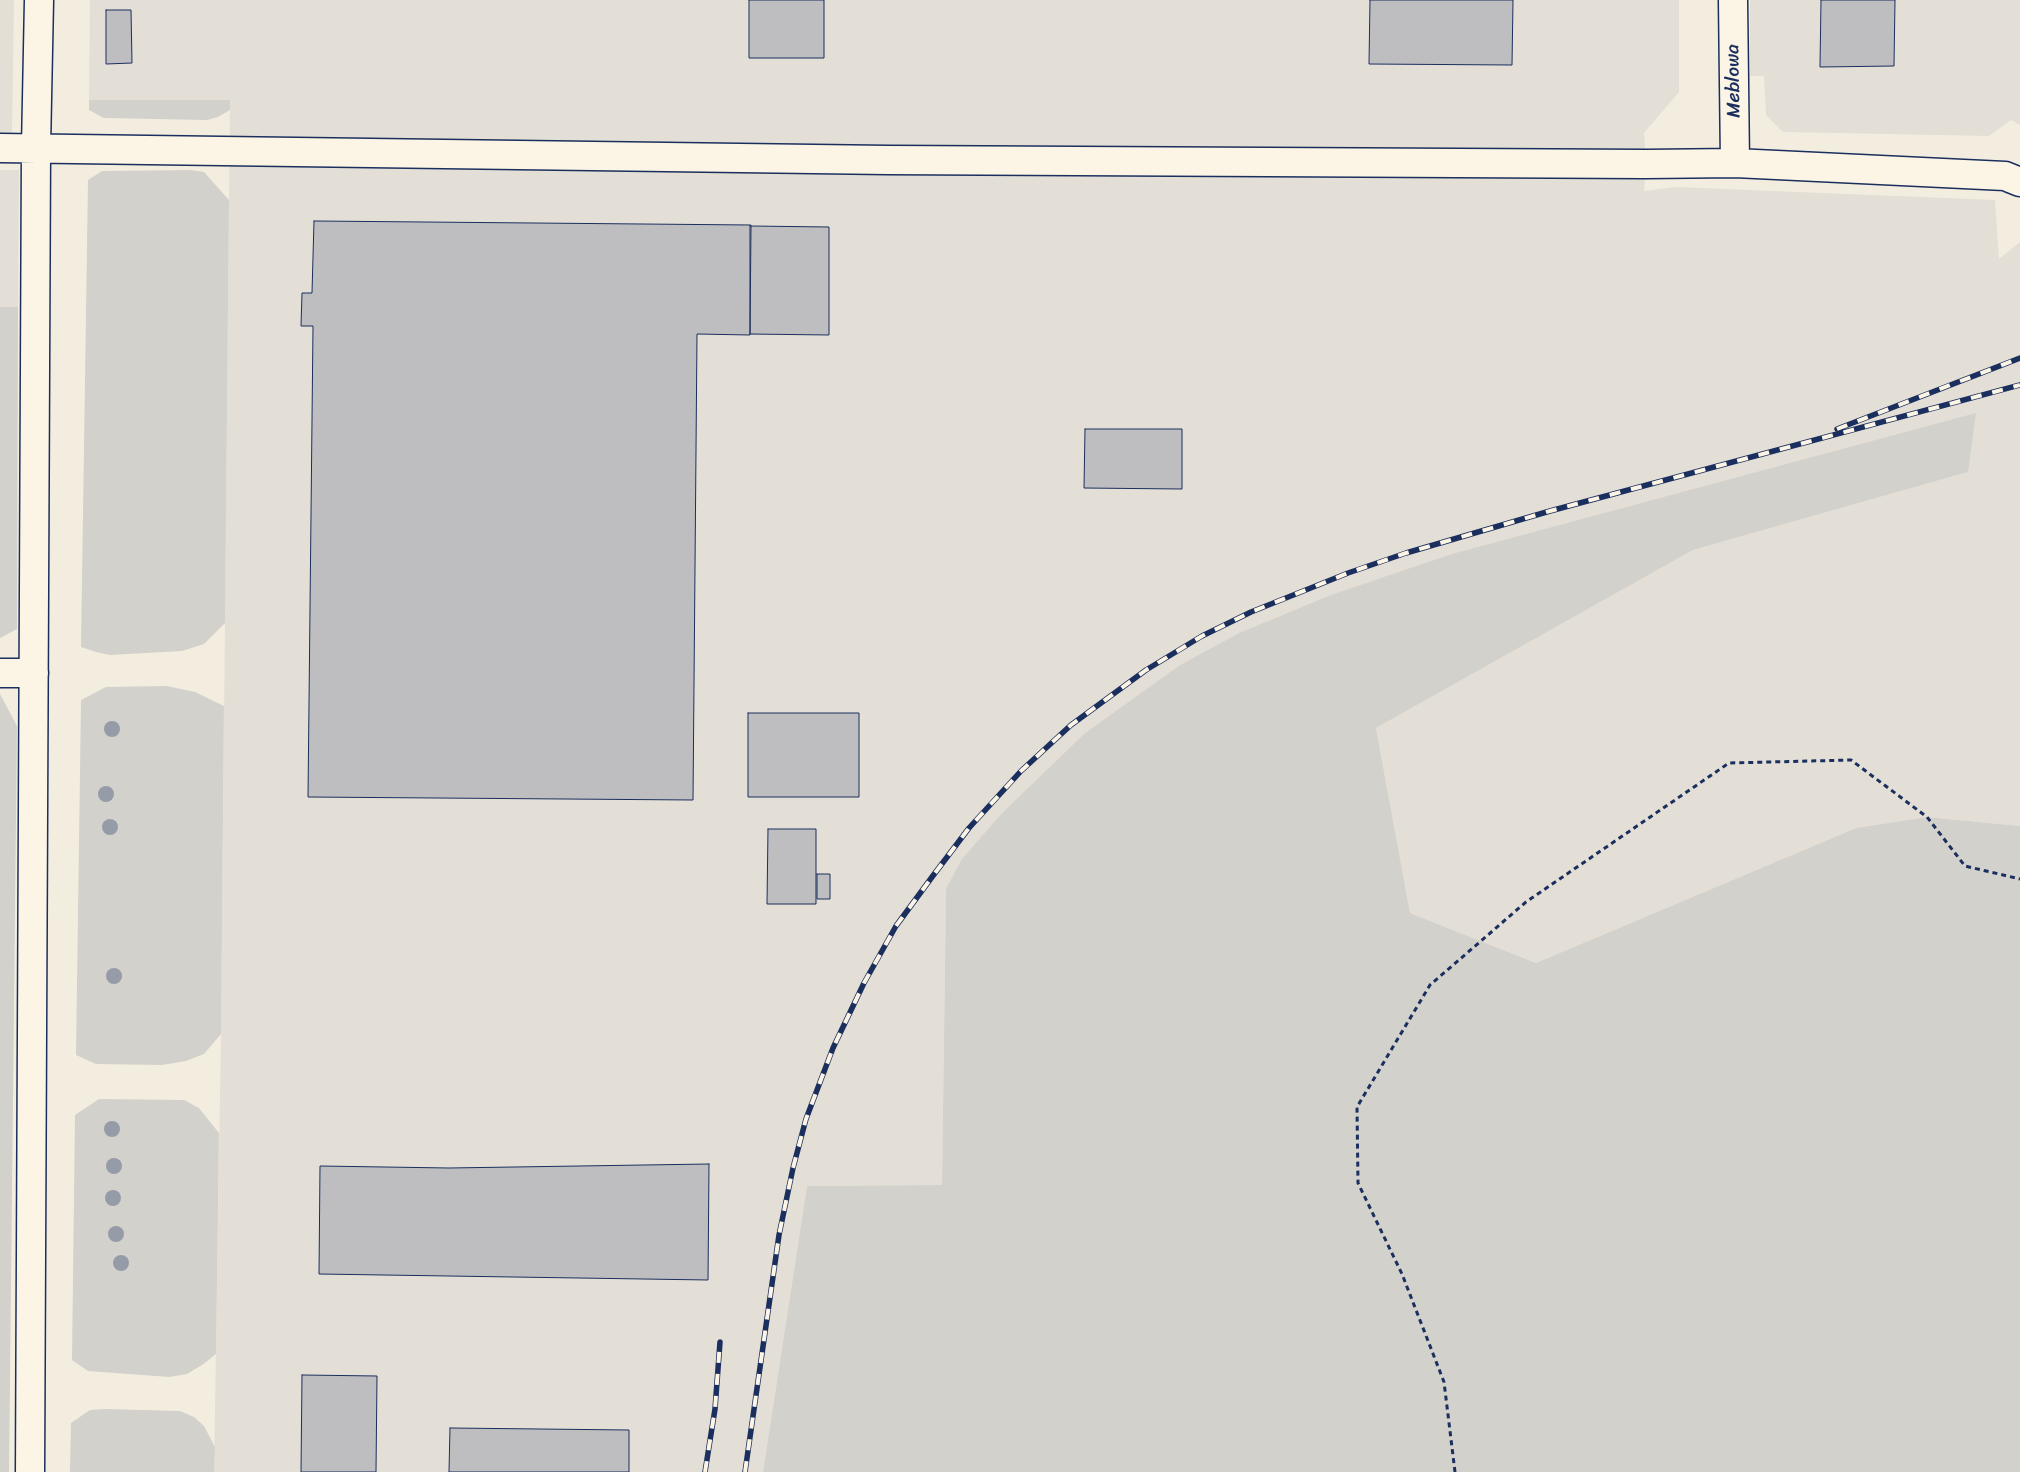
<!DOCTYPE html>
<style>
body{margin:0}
canvas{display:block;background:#f3ede0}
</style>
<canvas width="2020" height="1472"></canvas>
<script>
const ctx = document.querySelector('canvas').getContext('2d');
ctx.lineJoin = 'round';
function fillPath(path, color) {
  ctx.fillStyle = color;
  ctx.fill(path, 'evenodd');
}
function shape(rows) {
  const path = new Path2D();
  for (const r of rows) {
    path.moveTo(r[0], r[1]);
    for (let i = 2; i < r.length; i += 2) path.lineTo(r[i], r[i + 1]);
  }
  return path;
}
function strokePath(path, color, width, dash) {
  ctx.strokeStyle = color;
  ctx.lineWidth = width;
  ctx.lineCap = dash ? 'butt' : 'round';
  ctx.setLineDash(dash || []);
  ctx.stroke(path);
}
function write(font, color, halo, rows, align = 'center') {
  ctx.font = font + ' Sriracha,sans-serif';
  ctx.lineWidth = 5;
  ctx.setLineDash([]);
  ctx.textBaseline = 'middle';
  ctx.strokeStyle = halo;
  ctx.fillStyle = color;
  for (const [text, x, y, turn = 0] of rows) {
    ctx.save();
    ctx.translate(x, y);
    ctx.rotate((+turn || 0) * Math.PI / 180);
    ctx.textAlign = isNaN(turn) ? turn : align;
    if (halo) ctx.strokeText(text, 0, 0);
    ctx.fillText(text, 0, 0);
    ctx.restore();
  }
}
fillPath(shape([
 [0,0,14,0,12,134,0,134],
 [90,0,1679,0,1679,92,1644,133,1646,164,1644,191,1676,187,1995,200,1999,259,2020,242,2020,826,1927,817,1856,828,1536,963,1410,913,1376,728,1693,550,1968,472,1328,596,1239,633,1180,665,1085,733,1004,811,946,889,942,1185,807,1186,763,1472,214,1472,221,1034,230,101,89,100],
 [1750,0,2020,0,2020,125,2011,120,1989,136,1783,132,1766,115,1764,76,1750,76],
 [0,170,19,170,18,307,0,307]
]), '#e3dfd6');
fillPath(shape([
 [89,100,230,100,230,110,218,117,207,120,104,118,89,110],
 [191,170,204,172,229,200,225,623,204,644,182,651,110,655,96,652,81,647,88,180,102,171],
 [0,307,18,307,17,629,0,638],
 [1976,413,1968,472,1693,550,1376,728,1410,913,1536,963,1856,828,1927,817,2020,826,2020,1472,763,1472,807,1186,942,1185,946,889,962,859,1004,811,1085,733,1180,665,1239,633,1328,596,1452,554],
 [167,686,195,692,224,706,221,1034,204,1054,186,1061,162,1065,96,1064,76,1055,81,700,106,687],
 [0,694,17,726,9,1472,0,1472],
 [99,1099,184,1100,199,1108,219,1133,216,1354,202,1365,187,1374,169,1377,88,1371,72,1360,75,1115],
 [105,1409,180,1411,194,1417,204,1426,215,1447,214,1472,70,1472,71,1423,90,1410]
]), '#d3d1cc');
const building = shape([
 [749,0,824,0,824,58,749,58,749,0],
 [1370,0,1513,0,1512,65,1369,64,1370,0],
 [1821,0,1895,0,1894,66,1820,67,1821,0],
 [106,10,131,10,132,63,106,64,106,10],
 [314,221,751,225,750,335,697,334,693,800,308,797,313,326,301,326,302,293,312,293,314,221],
 [750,226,829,227,829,335,750,334,750,226],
 [1085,429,1182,429,1182,489,1084,488,1085,429],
 [748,713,859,713,859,797,748,797,748,713],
 [768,829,816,829,816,904,767,904,768,829],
 [817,874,830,874,830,899,817,899,817,874],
 [709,1164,708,1280,319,1274,320,1166,449,1168,709,1164],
 [302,1375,377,1376,376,1472,301,1472,302,1375],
 [450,1428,629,1430,629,1472,449,1472,450,1428]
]);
fillPath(building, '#bebec0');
strokePath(building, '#1b2f5e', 1);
const minor = shape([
 [1733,0,1735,163],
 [0,148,888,160,1646,164,1735,163,2005,176,2020,182],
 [0,673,34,673],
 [30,1472,36,148,39,0]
]);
strokePath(minor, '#1b2f5e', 31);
strokePath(shape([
 [1455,1472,1444,1382,1402,1274,1358,1183,1357,1107,1430,985,1526,902,1729,763,1851,760,1927,817,1965,866,2020,879]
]), '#1b2f5e', 3, [5, 4]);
strokePath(minor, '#fcf5e5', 28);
const rail = shape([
 [1837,429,2020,358],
 [705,1472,715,1409,720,1342],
 [745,1472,779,1235,793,1168,806,1119,833,1048,864,983,896,926,932,877,969,828,1021,771,1071,725,1146,670,1202,636,1251,612,1348,573,1406,553,1550,511,2020,385]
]);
strokePath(rail, '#1b2f5e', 5.5);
strokePath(rail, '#fcf5e5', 4, [11]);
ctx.fillStyle = '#969ba8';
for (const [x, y] of [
 [112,729],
 [106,794],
 [110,827],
 [114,976],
 [112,1129],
 [114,1166],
 [113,1198],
 [116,1234],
 [121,1263]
]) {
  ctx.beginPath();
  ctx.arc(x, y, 8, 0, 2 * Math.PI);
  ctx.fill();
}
write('19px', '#1b2f5e', '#fcf5e5', [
 ["Meblowa",1734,81,-91]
]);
</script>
